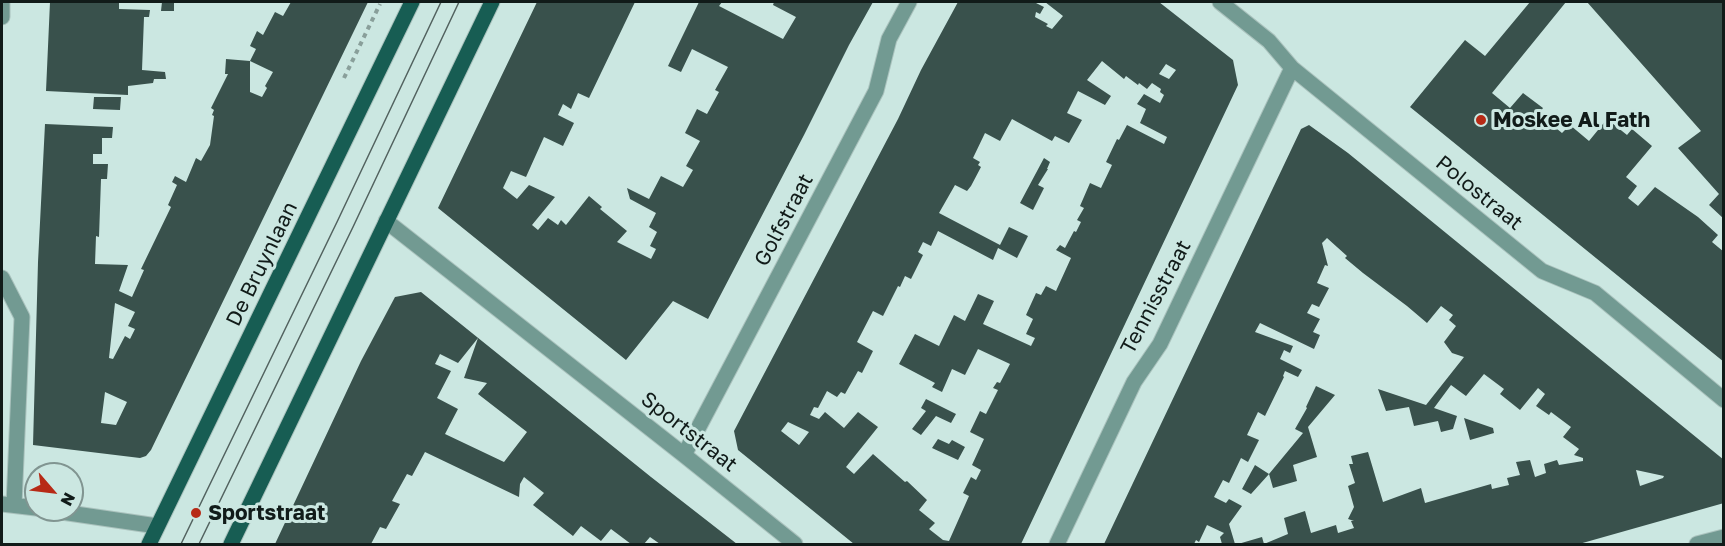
<!DOCTYPE html>
<style>
body{margin:0}
#map{position:relative;width:1725px;height:546px;overflow:hidden;background:#cbe7e1;font-family:"Golos Text",sans-serif}
canvas{display:block}
.frame{position:absolute;inset:0;border:3px solid #111b19;pointer-events:none}
.north{position:absolute;left:24px;top:462px;width:60px;height:60px;box-sizing:border-box;background:#cbe7e1;border:2px solid #819591;border-radius:50%;rotate:118deg;font-size:16px;font-weight:700;line-height:24px;text-align:center;color:#111b19}
.north::after{content:'';display:block;margin:auto;width:21px;height:27px;background:#b72a16;clip-path:polygon(50% 0,100% 100%,50% 72%,0 100%)}
</style>
<div id="map">
<canvas width="1725" height="546"></canvas>
<div class="frame"></div>
<div class="north">N</div>
</div>
<script>
const ctx = document.querySelector('canvas').getContext('2d');
ctx.lineJoin = 'round';
function fillPath(path, color) {
  ctx.fillStyle = color;
  ctx.fill(path, 'evenodd');
}
function shape(rows) {
  const path = new Path2D();
  for (const r of rows) {
    path.moveTo(r[0], r[1]);
    for (let i = 2; i < r.length; i += 2) path.lineTo(r[i], r[i + 1]);
  }
  return path;
}
function strokePath(path, color, width, dash) {
  ctx.strokeStyle = color;
  ctx.lineWidth = width;
  ctx.lineCap = dash ? 'butt' : 'round';
  ctx.setLineDash(dash || []);
  ctx.stroke(path);
}
function write(font, color, halo, rows, align = 'center') {
  ctx.font = font + ' "Golos Text",sans-serif';
  ctx.lineWidth = 6;
  ctx.setLineDash([]);
  ctx.textBaseline = 'middle';
  ctx.strokeStyle = halo;
  ctx.fillStyle = color;
  for (const [text, x, y, turn = 0] of rows) {
    ctx.save();
    ctx.translate(x, y);
    ctx.rotate((+turn || 0) * Math.PI / 180);
    ctx.textAlign = isNaN(turn) ? turn : align;
    if (halo) ctx.strokeText(text, 0, 0);
    ctx.fillText(text, 0, 0);
    ctx.restore();
  }
}
fillPath(shape([
 [50,2,119,2,119,9,150,10,149,17,144,17,142,70,165,72,166,79,154,79,153,83,128,86,128,95,46,91],
 [162,2,174,2,174,11,161,11],
 [291,2,368,2,151,450,146,456,140,458,33,445,38,262,45,124,113,127,112,138,102,138,102,154,93,154,93,164,108,164,107,179,101,179,99,237,96,236,95,264,128,265,119,291,132,297,144,270,141,269,171,207,168,205,177,185,172,182,175,176,186,182,196,158,201,161,210,145,214,116,212,115,214,110,211,108,228,74,225,74,226,59,250,61,250,92,262,97,267,88,265,86,273,72,250,61,256,49,250,46,257,31,263,35,275,12,283,16],
 [115,303,135,312,128,326,135,329,130,339,125,336,113,359,109,358],
 [105,392,127,402,116,425,101,423],
 [537,2,635,2,589,98,578,93,571,109,563,104,558,115,574,123,563,146,544,137,526,177,511,171,503,188,517,199,529,185,555,197,532,225,538,230,548,218,558,225,561,220,566,225,589,196,602,207,600,209,627,231,617,242,651,259,656,249,650,246,657,232,649,227,656,213,630,199,627,188,649,199,661,176,683,187,693,170,686,166,700,141,685,133,697,109,707,114,719,92,715,90,728,67,692,49,681,72,668,66,699,2,722,2,719,6,783,39,796,17,773,5,774,2,873,2,849,45,804,135,708,319,673,301,626,360,438,208],
 [958,2,1034,2,1044,7,1040,14,1036,12,1035,17,1048,24,1046,26,1052,29,1063,16,1045,2,1159,2,1233,60,1238,85,1021,544,854,544,738,450,734,431,898,119,921,70],
 [1102,61,1124,79,1126,76,1138,85,1139,83,1147,89,1152,83,1161,89,1160,92,1164,95,1160,103,1144,94,1137,104,1146,109,1140,123,1167,137,1164,144,1127,125,1119,140,1117,139,1106,162,1112,165,1101,188,1090,183,1080,206,1084,208,1077,220,1081,222,1076,232,1074,231,1065,248,1060,245,1056,250,1071,258,1056,291,1046,286,1041,295,1036,293,1026,315,1033,319,1026,334,1035,338,1031,346,983,324,994,301,978,294,965,321,954,315,939,346,915,334,899,364,935,383,932,387,942,392,952,369,965,375,978,349,1010,364,1000,383,997,382,993,388,998,390,986,414,980,411,970,432,984,439,972,465,981,470,976,480,971,477,963,493,969,496,949,541,943,540,929,529,935,523,919,510,927,500,907,481,905,482,873,454,854,474,846,467,878,427,858,412,844,428,825,412,819,419,810,415,814,407,818,408,827,391,837,397,841,392,845,394,858,371,862,373,873,351,857,342,873,311,883,316,898,286,900,287,905,276,911,279,923,255,918,252,923,242,931,246,938,231,993,260,998,248,1017,258,1028,236,1009,227,1000,245,939,213,955,185,967,191,971,186,981,167,978,165,980,162,973,158,985,133,1000,141,1012,119,1052,141,1055,136,1069,143,1082,120,1067,113,1078,91,1105,105,1111,96,1087,80],
 [1166,64,1176,70,1169,79,1159,74],
 [788,422,809,432,799,445,781,431],
 [1530,2,1566,2,1492,93,1510,108,1523,93,1543,108,1539,114,1562,133,1570,125,1589,141,1607,119,1627,135,1632,129,1652,146,1626,177,1637,186,1628,198,1638,206,1655,187,1698,217,1718,235,1712,242,1724,252,1724,362,1410,107,1465,40,1485,56],
 [1587,2,1724,2,1724,219,1709,205,1719,194,1678,148,1701,131],
 [94,97,121,97,120,110,93,109],
 [1309,125,1348,153,1724,460,1724,503,1579,544,1238,544,1262,537,1264,544,1288,534,1284,518,1305,511,1311,533,1336,525,1338,533,1354,528,1351,521,1354,521,1348,519,1354,507,1348,486,1355,483,1349,464,1353,464,1351,456,1368,452,1383,502,1421,488,1425,503,1491,484,1492,489,1509,485,1507,478,1520,475,1516,462,1530,460,1535,477,1546,473,1544,464,1557,460,1559,465,1583,461,1583,458,1574,455,1579,449,1563,437,1571,427,1551,412,1549,415,1536,406,1545,394,1538,388,1520,410,1500,394,1504,389,1484,374,1466,396,1451,385,1434,408,1457,416,1453,429,1441,432,1438,421,1414,426,1409,407,1386,411,1378,389,1426,405,1464,357,1452,353,1444,342,1456,326,1449,320,1453,315,1441,306,1427,323,1407,306,1363,273,1345,258,1347,256,1327,238,1322,243,1328,266,1325,265,1317,283,1329,288,1319,307,1312,304,1307,313,1320,319,1313,332,1320,335,1314,349,1260,323,1255,332,1293,346,1290,353,1284,350,1280,359,1302,370,1298,377,1285,371,1283,376,1284,377,1265,416,1258,412,1247,435,1259,440,1248,462,1241,458,1229,483,1223,480,1214,497,1226,503,1229,499,1242,506,1229,524,1235,544,1222,544,1220,537,1224,533,1207,525,1199,542,1196,540,1194,544,1104,544,1301,129],
 [1636,470,1664,476,1663,478,1640,486],
 [1044,158,1050,162,1047,169,1048,169,1038,185,1044,188,1033,210,1020,203],
 [421,292,651,477,737,544,660,544,650,537,644,544,631,544,611,529,601,541,581,526,573,536,533,505,544,493,524,477,520,484,519,497,425,452,412,476,407,474,392,501,400,504,386,529,380,527,371,544,275,544,361,361,395,297],
 [478,338,464,378,487,383,478,394,527,432,504,462,445,434,458,409,437,398,451,371,435,364,440,354,458,363],
 [1316,386,1335,395,1308,427,1317,457,1293,465,1297,481,1273,488,1269,474,1251,494,1242,489,1255,465,1269,474,1303,433,1295,429,1307,408,1306,407],
 [926,399,956,414,951,423,936,416,921,435,912,429,926,411,921,408],
 [1464,418,1493,428,1494,433,1470,440],
 [938,439,949,444,952,440,965,447,958,460,932,448]
]), '#39514c');
const minor = shape([
 [1220,2,1269,41,1292,68,1542,271,1595,293,1724,400],
 [2,17,2,2],
 [386,221,684,455,795,544],
 [2,278,22,317,14,505],
 [684,455,876,91,889,39,909,2],
 [2,504,36,508],
 [48,510,157,526],
 [1057,544,1134,382,1160,344,1292,68],
 [1697,544,1724,537]
]);
const major = shape([
 [149,544,412,2],
 [231,544,492,2]
]);
strokePath(minor, '#aac2bd', 17);
strokePath(major, '#aac2bd', 17);
strokePath(shape([
 [344,78,380,4]
]), '#899f9a', 4, [4.5, 4.5]);
strokePath(minor, '#729a92', 15);
strokePath(major, '#175d53', 15);
strokePath(shape([
 [181,544,337,222,441,2],
 [199,544,353,227,459,2]
]), '#52625f', 1.5);
for (const [x, y, r, color] of [
 [1481,120,6,"#b72a16"],
 [196,513,6,"#b72a16"]
]) {
  const dot = new Path2D();
  dot.arc(x, y, r, 0, 2 * Math.PI);
  ctx.fillStyle = color;
  ctx.fill(dot);
  strokePath(dot, '#cbe7e1', 2);
}
write('bold 21px', '#111b19', '#cbe7e1', [
 ["Moskee Al Fath",1493,120],
 ["Sportstraat",208,513]
], 'left');
write('21px', '#111b19', '#cbe7e1', [
 ["Polostraat",1479,193,39],
 ["Golfstraat",784,220,-62],
 ["De Bruynlaan",262,264,-64],
 ["Tennisstraat",1156,297,-62],
 ["Sportstraat",689,432,38]
]);
</script>
